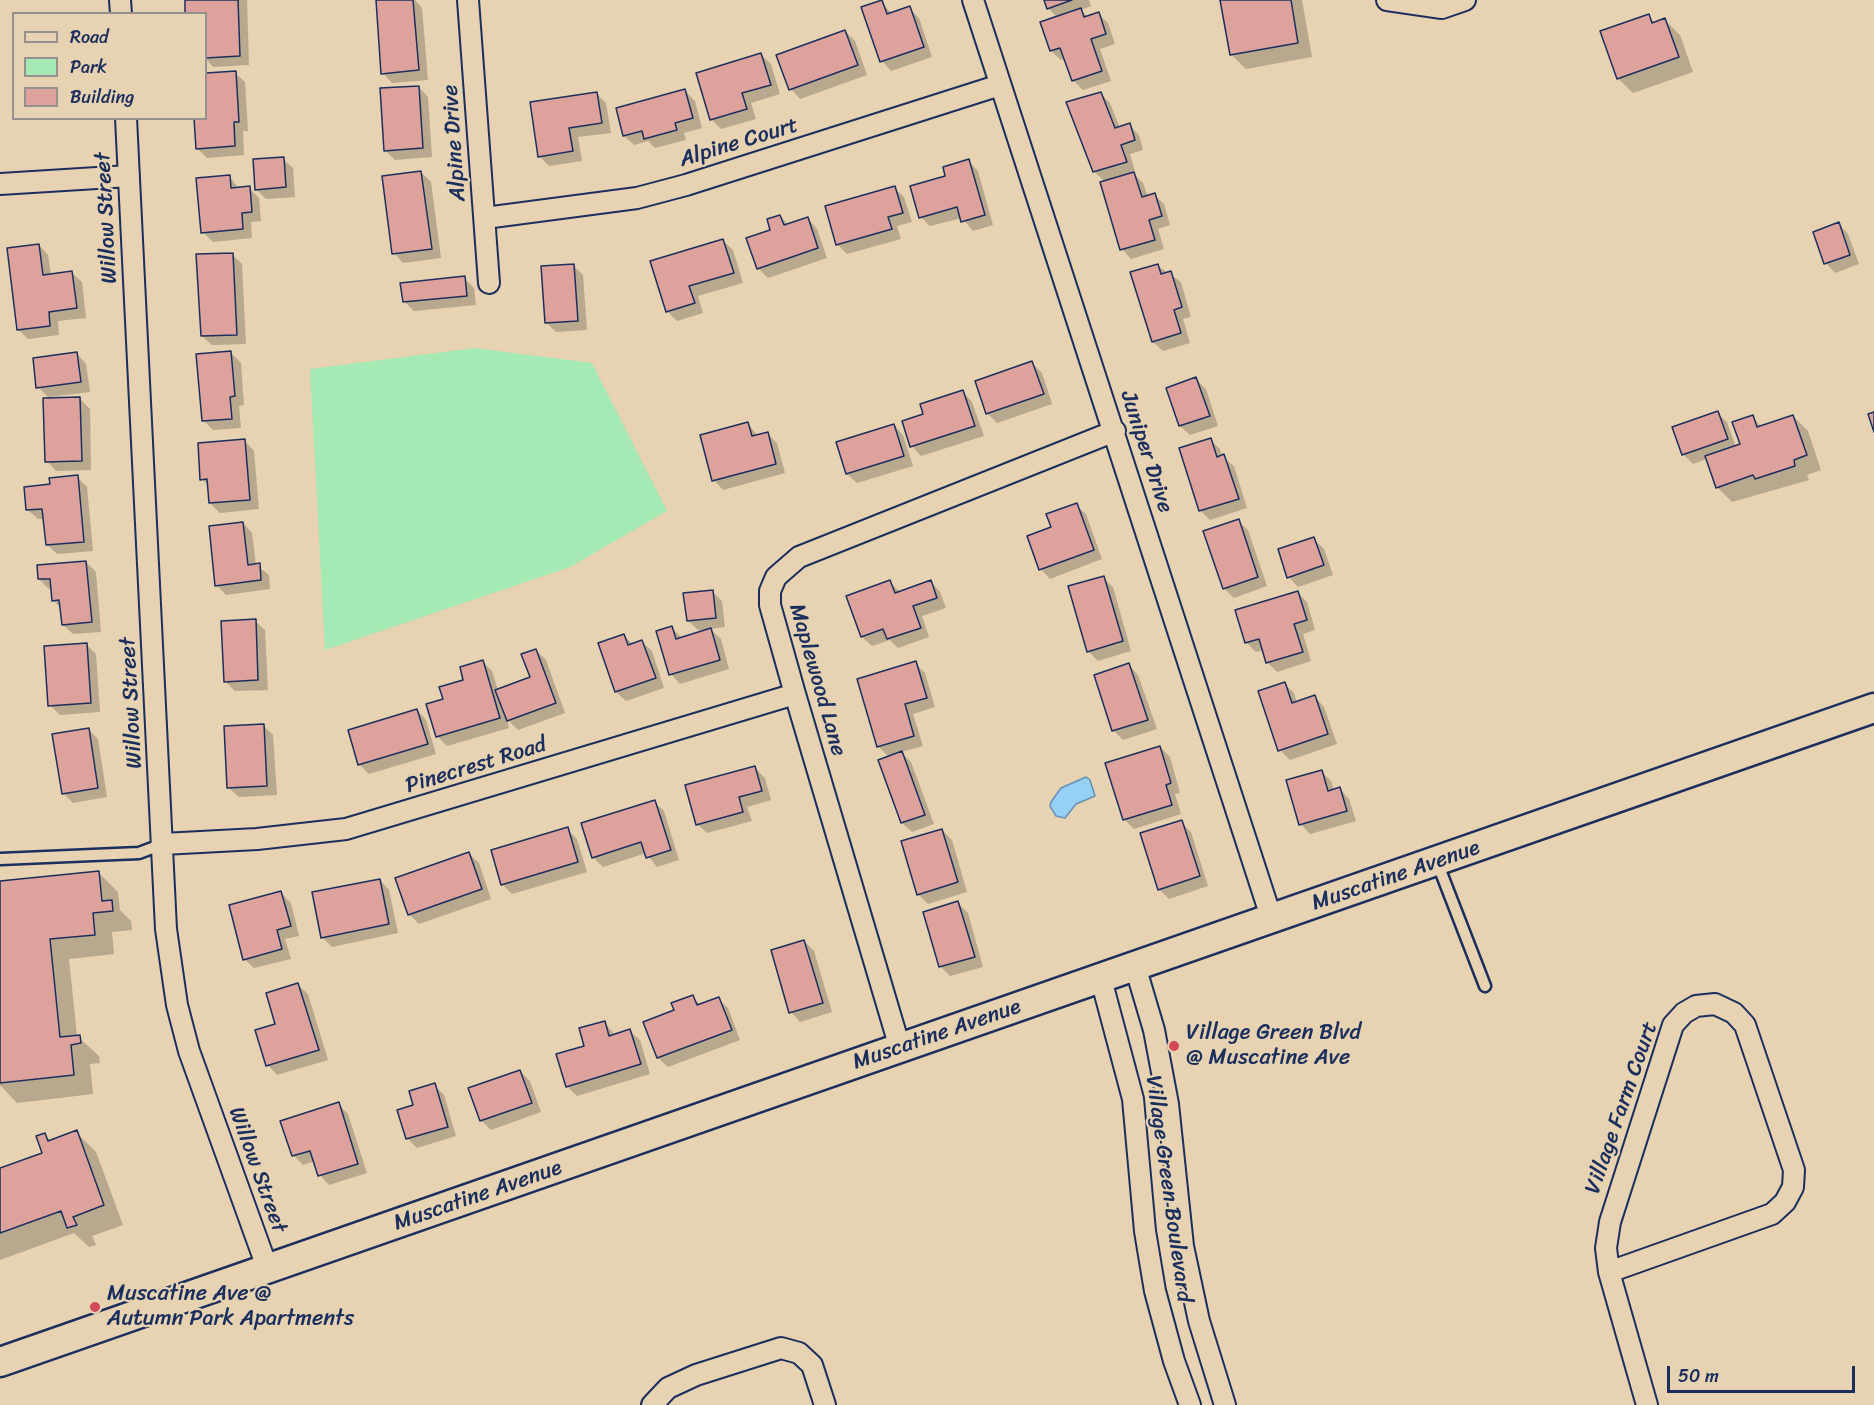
<!DOCTYPE html>
<style>
body{margin:0}
#map{position:relative;width:1874px;height:1405px;overflow:hidden;background:#e7d2b1;font-family:Sriracha,sans-serif}
canvas{display:block}
.legend{position:absolute;left:12px;top:12px;width:195px;height:108px;box-sizing:border-box;background:#e7d2b1;border:2px solid #959190;margin:0;padding:8px 10px;list-style:none;font-size:18px;color:#1b2f5e}
.legend li{display:flex;align-items:center;gap:12px;height:30px}
.legend b{width:30px;border:2px solid #959190}
.scale{position:absolute;left:1667px;top:1366px;width:188px;height:27px;box-sizing:border-box;border:3px solid #1b2f5e;border-top:0;padding-left:8px;font-size:18px;line-height:21px;white-space:nowrap;color:#1b2f5e;-webkit-text-stroke:4px #e7d2b1;paint-order:stroke}
</style>
<div id="map">
<canvas width="1874" height="1405"></canvas>
<ul class="legend">
<li><b style="height:8px;background:#e7d2b1"></b>Road</li>
<li><b style="height:16px;background:#a5e9b4"></b>Park</li>
<li><b style="height:16px;background:#dca29b"></b>Building</li>
</ul>
<div class="scale">50 m</div>
</div>
<script>
const ctx = document.querySelector('canvas').getContext('2d');
ctx.lineJoin = 'round';
function fillPath(path, color) {
  ctx.fillStyle = color;
  ctx.fill(path, 'evenodd');
}
function shape(rows) {
  const path = new Path2D();
  for (const r of rows) {
    path.moveTo(r[0], r[1]);
    for (let i = 2; i < r.length; i += 2) path.lineTo(r[i], r[i + 1]);
  }
  return path;
}
function strokePath(path, color, width, dash) {
  ctx.strokeStyle = color;
  ctx.lineWidth = width;
  ctx.lineCap = dash ? 'butt' : 'round';
  ctx.setLineDash(dash || []);
  ctx.stroke(path);
}
function write(font, color, halo, rows, align = 'center') {
  ctx.font = font + ' Sriracha,sans-serif';
  ctx.lineWidth = 4.5;
  ctx.setLineDash([]);
  ctx.textBaseline = 'middle';
  ctx.strokeStyle = halo;
  ctx.fillStyle = color;
  for (const [text, x, y, turn = 0] of rows) {
    ctx.save();
    ctx.translate(x, y);
    ctx.rotate((+turn || 0) * Math.PI / 180);
    ctx.textAlign = isNaN(turn) ? turn : align;
    if (halo) ctx.strokeText(text, 0, 0);
    ctx.fillText(text, 0, 0);
    ctx.restore();
  }
}
fillPath(shape([
 [475,348,592,363,667,511,570,567,325,650,310,369]
]), '#a5e9b4');
const water = shape([
 [1086,777,1090,780,1095,796,1076,804,1065,818,1056,816,1050,806,1051,802,1061,788,1086,777]
]);
fillPath(water, '#95d1f5');
strokePath(water, '#6490b9', 1.5);
fillPath(shape([
 [186,0,247,0,249,65,213,67,206,59,206,14],
 [388,0,415,0,422,8,428,80,392,83,383,73],
 [1046,0,1089,0,1091,6,1081,10,1088,17,1098,14,1108,23,1115,44,1100,49,1111,81,1083,90,1073,80,1066,59,1061,60,1051,51,1058,18,1048,8],
 [1222,0,1302,0,1312,57,1246,69,1231,54],
 [881,2,892,14,909,8,919,18,932,57,891,71,882,61],
 [1648,16,1655,23,1665,20,1680,35,1693,72,1633,93,1618,78],
 [845,31,855,41,867,75,800,99,791,89],
 [761,55,771,64,780,94,751,103,756,119,721,129,711,119],
 [235,73,245,82,248,131,243,131,244,155,207,158,197,148,206,118,206,74],
 [419,87,428,97,432,157,395,160,385,150],
 [685,91,695,101,702,128,684,133,686,140,655,148,648,141,634,145,624,136],
 [1100,93,1110,103,1120,128,1129,125,1139,135,1143,150,1130,154,1135,171,1132,172,1143,183,1148,197,1154,195,1164,204,1170,225,1158,229,1164,249,1131,259,1122,249,1105,182,1094,171,1068,103],
 [597,94,606,103,611,133,578,137,582,161,549,166,539,156],
 [283,159,293,168,295,197,266,199,256,189],
 [968,161,978,171,993,225,973,231,962,218,930,226,921,217,947,177],
 [421,172,431,182,441,258,403,263,394,253],
 [229,176,239,189,249,188,259,198,261,221,251,222,252,238,213,242,203,232],
 [894,188,904,197,912,222,897,226,901,239,847,254,837,244],
 [780,216,789,225,808,219,817,229,827,258,768,278,758,268],
 [1839,224,1848,234,1859,264,1835,273,1826,263],
 [723,241,733,250,743,283,698,296,703,313,677,321,667,311],
 [39,245,48,255,51,275,72,273,82,282,86,318,58,321,59,335,28,339,18,329],
 [232,254,242,264,246,344,212,345,202,336],
 [573,265,583,275,587,330,556,332,546,322],
 [1158,266,1181,282,1191,317,1183,319,1190,343,1163,351,1153,342],
 [464,278,474,288,476,305,414,311,404,301],
 [231,353,241,363,244,405,239,406,241,428,213,430,204,421],
 [77,354,86,364,90,392,48,397,38,387],
 [1032,363,1042,373,1052,404,997,423,987,413],
 [1196,379,1206,389,1218,426,1190,435,1180,426],
 [963,392,972,402,984,436,921,456,912,446,925,415],
 [80,399,90,409,91,470,56,471,47,461],
 [1717,413,1727,422,1736,447,1742,445,1752,417,1762,427,1793,416,1808,431,1821,470,1807,475,1809,480,1732,502,1717,487,1707,459,1693,464,1683,454],
 [748,424,758,436,767,433,777,443,785,473,723,490,714,480],
 [894,425,903,435,913,466,857,483,847,474],
 [1210,440,1220,449,1222,457,1234,466,1247,508,1210,520,1201,511,1181,449],
 [245,441,254,451,259,509,220,513,210,503,209,486,202,479],
 [77,477,87,487,93,551,57,554,47,544,45,519,38,519,28,510,51,486],
 [1076,505,1086,514,1102,559,1050,579,1041,569,1053,528],
 [1238,521,1248,530,1267,586,1234,598,1224,588],
 [243,523,252,533,256,565,269,575,270,589,226,595,217,585],
 [1314,539,1324,549,1333,575,1298,587,1289,577],
 [86,562,96,572,101,632,73,634,63,625,61,608,53,600,52,588,49,589,39,579],
 [1103,578,1113,587,1131,651,1098,661,1088,651],
 [890,582,900,592,931,582,940,592,946,608,922,616,929,637,898,648,890,640,872,646,862,637,848,597],
 [712,591,722,601,725,627,710,629,721,639,729,669,680,684,671,674,672,628,682,638,707,631,698,630,688,620],
 [1297,592,1307,602,1315,630,1303,634,1311,661,1277,672,1267,662,1264,650,1256,652,1246,642],
 [255,621,265,630,268,690,235,691,225,681],
 [624,635,633,645,642,642,652,651,664,688,626,701,616,692,600,643],
 [86,644,96,654,100,712,60,715,50,705],
 [536,650,546,660,565,713,518,730,507,719,509,728,447,746,437,736,445,700,483,662,492,671,498,690,532,678],
 [915,663,925,673,935,707,913,714,923,746,901,752,911,762,934,824,912,832,902,823,889,757,878,746],
 [1129,665,1138,675,1157,729,1123,740,1113,730],
 [1284,683,1294,693,1297,703,1315,697,1324,707,1337,744,1290,760,1280,750],
 [417,710,426,720,436,754,369,774,359,764],
 [263,725,273,735,277,795,239,797,229,788],
 [88,729,98,739,107,797,73,803,63,793],
 [1160,747,1170,757,1180,793,1175,794,1181,814,1134,829,1124,819],
 [755,768,765,778,771,800,747,807,752,821,707,833,697,824],
 [1322,772,1331,781,1334,790,1340,789,1349,799,1356,821,1310,834,1301,824],
 [654,802,664,811,679,860,657,867,646,853,603,867,593,857],
 [1181,822,1191,832,1208,886,1169,899,1159,889],
 [567,829,577,839,587,872,512,894,502,884],
 [942,830,952,840,967,892,928,904,918,894],
 [469,854,479,863,491,899,419,924,409,914],
 [98,872,118,892,120,910,131,921,132,930,112,932,114,954,69,959,77,1036,99,1056,100,1063,90,1064,93,1094,17,1103,0,1085,0,882],
 [380,880,389,890,398,933,332,947,322,937],
 [281,893,291,903,299,936,285,939,291,959,254,968,244,959],
 [958,903,968,913,983,967,950,976,941,967,925,913],
 [804,941,814,951,832,1012,800,1022,791,1012],
 [298,985,308,994,328,1060,277,1075,268,1065,277,1025],
 [692,997,701,1005,718,999,728,1008,740,1040,668,1067,658,1058,676,1011],
 [604,1022,615,1035,630,1031,640,1040,650,1074,577,1096,567,1086,586,1047],
 [520,1071,530,1081,541,1112,491,1130,481,1120],
 [434,1085,444,1095,456,1136,417,1148,408,1139,415,1106],
 [338,1104,348,1114,367,1173,329,1185,320,1175,315,1161,303,1165,293,1155],
 [76,1132,96,1152,123,1225,92,1236,96,1245,89,1247,74,1233,0,1260,0,1170,44,1154,45,1135,51,1141]
]), '#0003');
const building = shape([
 [185,0,238,0,240,56,206,58,206,14,185,14,185,0],
 [376,0,413,0,419,70,381,74,376,0],
 [882,0,887,14,910,6,924,47,880,62,861,7,882,0],
 [1044,0,1072,0,1047,9,1044,0],
 [1220,0,1291,0,1298,43,1230,55,1220,0],
 [1081,8,1084,17,1099,12,1106,34,1091,39,1102,71,1072,81,1060,48,1050,51,1040,22,1081,8],
 [1649,14,1652,23,1665,18,1679,57,1617,79,1600,31,1649,14],
 [845,30,858,65,789,90,776,55,845,30],
 [761,53,771,85,742,93,747,109,710,120,696,73,761,53],
 [236,71,239,122,234,122,235,146,196,149,194,118,206,118,206,73,236,71],
 [419,86,423,148,384,151,380,88,419,86],
 [685,89,693,118,675,123,677,130,644,139,642,131,623,136,616,108,685,89],
 [597,92,602,123,569,128,573,151,538,157,530,102,597,92],
 [1101,92,1115,128,1130,123,1135,140,1121,145,1127,162,1093,172,1066,102,1101,92],
 [284,157,286,187,255,190,253,159,284,157],
 [969,159,985,215,961,222,957,207,919,218,910,186,945,176,943,167,969,159],
 [421,171,432,249,392,254,382,176,421,171],
 [1134,172,1142,197,1155,193,1162,216,1149,220,1155,240,1120,250,1100,182,1134,172],
 [230,175,231,188,250,186,252,212,242,213,243,229,201,233,196,178,230,175],
 [895,186,903,213,888,217,892,229,836,245,825,206,895,186],
 [780,215,784,225,808,217,818,248,757,269,746,238,770,230,767,219,780,215],
 [1839,222,1850,255,1824,264,1813,232,1839,222],
 [723,239,734,273,689,286,695,303,666,312,650,261,723,239],
 [39,244,43,275,72,271,77,308,49,312,50,326,17,330,7,248,39,244],
 [233,253,237,335,201,336,196,254,233,253],
 [574,264,578,321,545,323,541,266,574,264],
 [1158,264,1161,274,1171,271,1182,307,1174,310,1181,333,1152,342,1130,272,1158,264],
 [465,276,467,296,403,302,400,283,465,276],
 [231,351,235,396,230,397,232,419,202,421,196,354,231,351],
 [77,352,81,382,36,388,33,358,77,352],
 [1032,361,1044,394,986,414,975,381,1032,361],
 [1196,377,1210,416,1179,426,1166,388,1196,377],
 [963,390,975,426,910,447,902,421,923,414,920,404,963,390],
 [80,397,82,461,45,462,43,398,80,397],
 [1718,411,1728,439,1682,455,1672,427,1718,411],
 [1874,412,1874,432,1868,414,1874,412],
 [1753,415,1757,427,1793,415,1807,455,1794,460,1795,466,1755,479,1753,475,1716,488,1705,456,1740,444,1732,422,1753,415],
 [748,422,752,436,768,432,776,464,712,481,700,435,748,422],
 [894,424,904,456,846,474,836,442,894,424],
 [1211,438,1217,457,1224,454,1239,499,1199,511,1179,448,1211,438],
 [245,439,250,500,209,503,207,479,200,480,198,443,245,439],
 [78,475,84,542,46,545,42,509,26,510,24,487,50,484,49,478,78,475],
 [1077,503,1094,550,1039,570,1027,536,1051,527,1046,514,1077,503],
 [1239,519,1258,577,1223,589,1203,531,1239,519],
 [243,522,248,565,260,563,261,580,215,586,209,526,243,522],
 [1314,537,1324,565,1287,578,1278,549,1314,537],
 [86,561,92,622,62,625,59,600,52,601,50,579,38,579,37,565,86,561],
 [1104,576,1123,641,1087,652,1068,586,1104,576],
 [890,580,895,593,931,580,937,598,913,606,921,628,887,639,883,629,861,637,846,596,890,580],
 [713,590,716,618,687,621,683,593,713,590],
 [1298,591,1307,620,1294,624,1303,652,1266,663,1259,639,1245,643,1235,610,1298,591],
 [256,619,258,680,224,682,221,621,256,619],
 [672,626,676,639,711,628,720,660,669,675,656,631,672,626],
 [624,634,628,645,642,640,656,678,615,692,598,643,624,634],
 [87,643,91,703,48,706,44,646,87,643],
 [536,649,556,703,507,721,495,690,530,677,521,654,536,649],
 [483,660,500,718,436,737,426,704,443,699,439,687,463,680,460,667,483,660],
 [916,661,927,698,905,704,914,736,877,747,857,679,916,661],
 [1129,663,1148,720,1112,731,1094,675,1129,663],
 [1285,682,1292,703,1315,695,1328,734,1278,751,1258,691,1285,682],
 [417,709,428,744,358,765,348,730,417,709],
 [264,724,267,786,227,788,224,726,264,724],
 [89,728,98,788,62,794,52,734,89,728],
 [1160,746,1171,783,1166,785,1172,805,1123,820,1105,763,1160,746],
 [902,751,925,815,901,823,878,760,902,751],
 [755,766,762,791,739,797,743,812,696,825,685,785,755,766],
 [1322,770,1328,791,1340,787,1347,811,1299,825,1286,780,1322,770],
 [655,800,671,850,646,858,641,842,592,858,581,823,655,800],
 [1182,820,1200,876,1158,890,1140,833,1182,820],
 [568,827,578,862,501,885,491,850,568,827],
 [942,829,958,882,917,895,901,841,942,829],
 [469,852,482,889,408,915,395,878,469,852],
 [99,871,102,901,112,900,113,911,93,913,95,935,50,939,60,1037,80,1035,81,1043,71,1045,74,1075,0,1083,0,881,99,871],
 [380,879,389,924,321,938,312,892,380,879],
 [281,891,291,926,277,930,282,949,243,960,229,905,281,891],
 [958,901,975,957,939,967,923,912,958,901],
 [804,940,823,1003,789,1013,771,950,804,940],
 [298,983,319,1050,266,1066,255,1030,275,1024,266,993,298,983],
 [693,995,697,1005,719,997,732,1030,657,1058,643,1022,674,1010,671,1003,693,995],
 [605,1021,609,1036,630,1029,641,1064,566,1087,556,1054,584,1046,579,1028,605,1021],
 [520,1070,532,1103,480,1121,468,1088,520,1070],
 [435,1083,448,1127,406,1139,397,1110,413,1105,409,1091,435,1083],
 [339,1102,358,1164,318,1176,310,1151,292,1156,280,1121,339,1102],
 [77,1130,104,1205,73,1217,77,1225,67,1228,61,1211,0,1233,0,1168,42,1153,36,1136,45,1133,48,1141,77,1130]
]);
fillPath(building, '#dca29b');
strokePath(building, '#1b2f5e', 1.5);
const service = shape([
 [0,859,139,853,163,844],
 [1437,862,1485,986]
]);
const minor = shape([
 [120,0,121,14],
 [468,0,489,283],
 [973,0,1272,920],
 [1387,0,1442,8,1465,0],
 [126,118,166,929,177,1005,189,1051,268,1270],
 [0,184,129,176],
 [485,218,637,198,686,185,1000,85],
 [163,844,257,839,346,829,795,694],
 [1135,966,1154,1030,1168,1104,1183,1246,1199,1321,1225,1405],
 [1101,979,1133,1099,1145,1231,1155,1291,1174,1361,1190,1405],
 [1715,1004,1734,1013,1745,1025,1794,1170,1793,1187,1785,1202,1772,1214,1609,1272,1606,1248,1610,1222,1673,1025,1684,1013,1696,1006,1715,1004],
 [900,1048,795,694,770,605,770,591,776,577,799,557,1115,431],
 [1609,1272,1647,1405],
 [652,1405,668,1388,696,1375,781,1348,799,1353,812,1365,825,1405]
]);
const secondary = shape([
 [0,1362,1874,708]
]);
strokePath(service, '#1b2f5e', 15);
strokePath(minor, '#1b2f5e', 24);
strokePath(secondary, '#1b2f5e', 33);
strokePath(service, '#e7d2b1', 10);
strokePath(minor, '#e7d2b1', 20);
strokePath(secondary, '#e7d2b1', 28);
for (const [x, y, r, color] of [
 [1174,1046,6,"#d1495b"],
 [95,1307,6,"#d1495b"]
]) {
  const dot = new Path2D();
  dot.arc(x, y, r, 0, 2 * Math.PI);
  ctx.fillStyle = color;
  ctx.fill(dot);
  strokePath(dot, '#e7d2b1', 2);
}
write('22px', '#1b2f5e', '#e7d2b1', [
 ["Alpine Drive",455,143,-94],
 ["Alpine Court",739,143,-17],
 ["Willow Street",107,218,-93],
 ["Juniper Drive",1146,452,72],
 ["Maplewood Lane",817,680,74],
 ["Willow Street",132,703,-93],
 ["Pinecrest Road",476,766,-17],
 ["Muscatine Avenue",1396,876,-19],
 ["Muscatine Avenue",937,1035,-19],
 ["Village Farm Court",1622,1108,-71],
 ["Willow Street",257,1170,70],
 ["Village Green Boulevard",1168,1189,82],
 ["Muscatine Avenue",478,1196,-19]
]);
write('22px', '#1b2f5e', '#e7d2b1', [
 ["Village Green Blvd",1186,1033],
 ["@ Muscatine Ave",1186,1058],
 ["Muscatine Ave @",107,1294],
 ["Autumn Park Apartments",107,1319]
], 'left');
</script>
